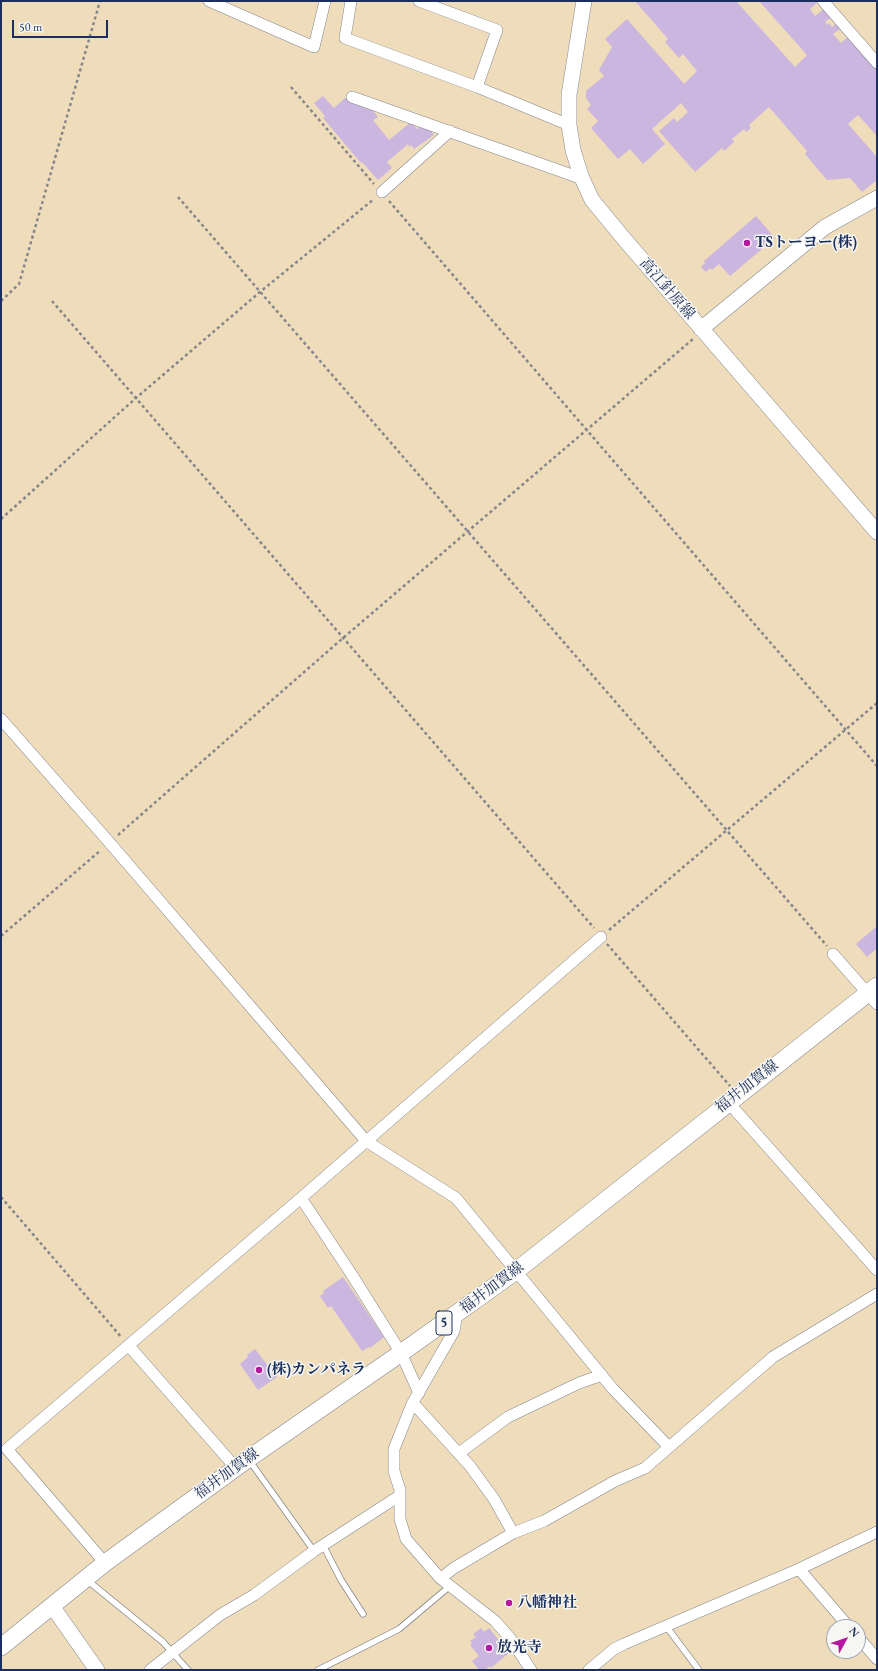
<!DOCTYPE html>
<meta charset="utf-8">
<style>
body{margin:0}
#map{position:relative;width:878px;height:1671px;overflow:hidden;background:#efdcbb;font-family:"EB Garamond",serif}
canvas{display:block}
.frame{position:absolute;inset:0;border:2px solid #1b2f5e;pointer-events:none}
.north{position:absolute;left:826px;top:1619px;width:40px;height:40px;box-sizing:border-box;background:#f6f6f2;border:1px solid #9ea6b7;border-radius:50%;rotate:50deg;font-size:11px;font-weight:700;line-height:16px;text-align:center;color:#1b2f5e}
.north::after{content:'';display:block;margin:auto;width:14px;height:18px;background:#b5179e;clip-path:polygon(50% 0,100% 100%,50% 72%,0 100%)}
.scale{position:absolute;left:12px;top:20px;width:96px;height:18px;box-sizing:border-box;border:2px solid #1b2f5e;border-top:0;padding-left:5px;font-size:12px;line-height:14px;white-space:nowrap;color:#1b2f5e;-webkit-text-stroke:3px #f6f6f2;paint-order:stroke}
</style>
<div id="map">
<canvas width="878" height="1671"></canvas>
<div class="frame"></div>
<div class="north">N</div>
<div class="scale">50 m</div>
</div>
<script>
const ctx = document.querySelector('canvas').getContext('2d');
ctx.lineJoin = 'round';
function fillPath(path, color) {
  ctx.fillStyle = color;
  ctx.fill(path, 'evenodd');
}
function shape(rows) {
  const path = new Path2D();
  for (const r of rows) {
    path.moveTo(r[0], r[1]);
    for (let i = 2; i < r.length; i += 2) path.lineTo(r[i], r[i + 1]);
  }
  return path;
}
function strokePath(path, color, width, dash) {
  ctx.strokeStyle = color;
  ctx.lineWidth = width;
  ctx.lineCap = dash ? 'butt' : 'round';
  ctx.setLineDash(dash || []);
  ctx.stroke(path);
}
function write(font, color, halo, rows, align = 'center') {
  ctx.font = font + ' "EB Garamond","Noto Serif JP",serif';
  ctx.lineWidth = 3;
  ctx.setLineDash([]);
  ctx.textBaseline = 'middle';
  ctx.strokeStyle = halo;
  ctx.fillStyle = color;
  for (const [text, x, y, turn = 0] of rows) {
    ctx.save();
    ctx.translate(x, y);
    ctx.rotate((+turn || 0) * Math.PI / 180);
    ctx.textAlign = isNaN(turn) ? turn : align;
    if (halo) ctx.strokeText(text, 0, 0);
    ctx.fillText(text, 0, 0);
    ctx.restore();
  }
}
fillPath(shape([
 [635,1,736,1,795,67,807,55,759,1,819,1,810,9,815,16,824,9,831,17,825,22,828,25,829,23,832,27,835,24,840,29,833,34,841,43,849,36,877,68,877,136,858,115,848,124,877,157,877,180,862,192,850,178,827,180,805,154,807,151,769,107,749,125,751,128,746,132,744,129,732,139,734,142,724,151,722,148,695,172,659,131,674,118,677,122,688,112,681,103,652,129,665,144,643,164,630,149,618,159,591,128,598,121,587,109,591,105,586,98,586,91,604,76,599,70,612,47,605,39,627,19,684,84,697,71,683,54,679,58,665,42,668,39],
 [323,96,334,108,345,98,371,108,378,117,373,120,389,140,411,122,417,129,420,126,428,128,434,135,414,149,411,145,409,147,408,144,387,162,392,168,378,180,362,162,361,163,323,118,325,116,314,103],
 [756,216,775,238,730,276,719,264,712,270,710,268,706,272,701,267,705,263,704,261],
 [877,926,877,948,867,957,856,944],
 [343,1277,384,1337,370,1348,369,1347,362,1351,331,1306,328,1308,320,1296,324,1293,323,1291],
 [255,1349,277,1377,258,1390,240,1364,248,1357,247,1355],
 [481,1628,484,1632,489,1628,509,1653,491,1668,490,1666,485,1670,479,1670,472,1661,479,1656,470,1645,472,1643,470,1641,476,1637,473,1634]
]), '#cab6df');
const lane = shape([
 [249,1460,314,1551],
 [323,1545,341,1580,363,1614],
 [87,1580,163,1642,188,1670],
 [666,1626,699,1670],
 [318,1670,399,1629,450,1586]
]);
const street = shape([
 [209,1,314,47,325,1],
 [351,1,345,38,477,87,497,30,419,1],
 [823,1,877,63],
 [477,87,569,125],
 [352,97,583,179],
 [382,192,450,131],
 [1,719,109,842,366,1141,456,1198,613,1389,669,1447],
 [833,954,877,1004],
 [728,1102,877,1270],
 [301,1198,352,1275,401,1353,419,1393],
 [457,1314,454,1331,412,1404,394,1449,394,1471,400,1490,400,1519,406,1539,440,1578,495,1621,510,1638,531,1670],
 [129,1346,236,1468],
 [413,1403,470,1466,494,1499,513,1533],
 [459,1453,508,1417,579,1383,602,1375],
 [105,1563,7,1449,301,1198,601,937],
 [799,1569,849,1627],
 [441,1578,454,1568,513,1533,544,1521,615,1481,645,1468,773,1357,877,1294],
 [858,1637,877,1659],
 [150,1670,220,1615,254,1595,314,1551,399,1496],
 [589,1670,614,1649,624,1644,799,1569,877,1532]
]);
const secondary = shape([
 [584,1,569,95,569,125,573,150,581,176,592,200,625,240,877,532],
 [701,329,825,227,877,198],
 [52,1606,97,1670]
]);
const primary = shape([
 [1,1647,105,1563,248,1459,401,1353,516,1271,877,986]
]);
strokePath(lane, '#85868c', 7);
strokePath(street, '#85868c', 12);
strokePath(secondary, '#85868c', 16);
strokePath(primary, '#85868c', 18);
strokePath(shape([
 [291,87,374,184],
 [178,197,827,946],
 [389,201,877,766],
 [1,301,19,284,100,1],
 [52,301,594,928],
 [1,519,136,398,260,292,374,199],
 [118,835,343,638,693,339],
 [609,930,877,703],
 [1,936,101,850],
 [607,944,730,1086],
 [1,1197,122,1338]
]), '#85868c', 2.5, [3, 3]);
strokePath(lane, '#fff', 5.5);
strokePath(street, '#fff', 11);
strokePath(secondary, '#fff', 15);
strokePath(primary, '#fff', 17);
for (const [x, y, r, color] of [
 [747,243,4,"#b5179e"],
 [259,1370,4,"#b5179e"],
 [509,1603,4,"#b5179e"],
 [489,1648,4,"#b5179e"]
]) {
  const dot = new Path2D();
  dot.arc(x, y, r, 0, 2 * Math.PI);
  ctx.fillStyle = color;
  ctx.fill(dot);
  strokePath(dot, '#f6f6f2', 1.5);
}
for (const [x, y, w] of [
 [444,1323,16]
]) {
  const box = new Path2D();
  box.roundRect(x - w / 2, y - 12, w, 24, 3);
  ctx.fillStyle = '#f6f6f2';
  ctx.fill(box);
  strokePath(box, '#1b2f5e', 1);
}
write('bold 14px', '#1b2f5e', null, [
 ["5",444,1323]
]);
write('bold 15px', '#1b2f5e', '#f6f6f2', [
 ["TSトーヨー(株)",755,243],
 ["(株)カンパネラ",267,1370],
 ["八幡神社",517,1603],
 ["放光寺",497,1648]
], 'left');
write('15px', '#1b2f5e', '#f6f6f2', [
 ["高江針原線",667,289,49],
 ["福井加賀線",747,1087,-38],
 ["福井加賀線",492,1288,-37],
 ["福井加賀線",227,1474,-36]
]);
</script>
